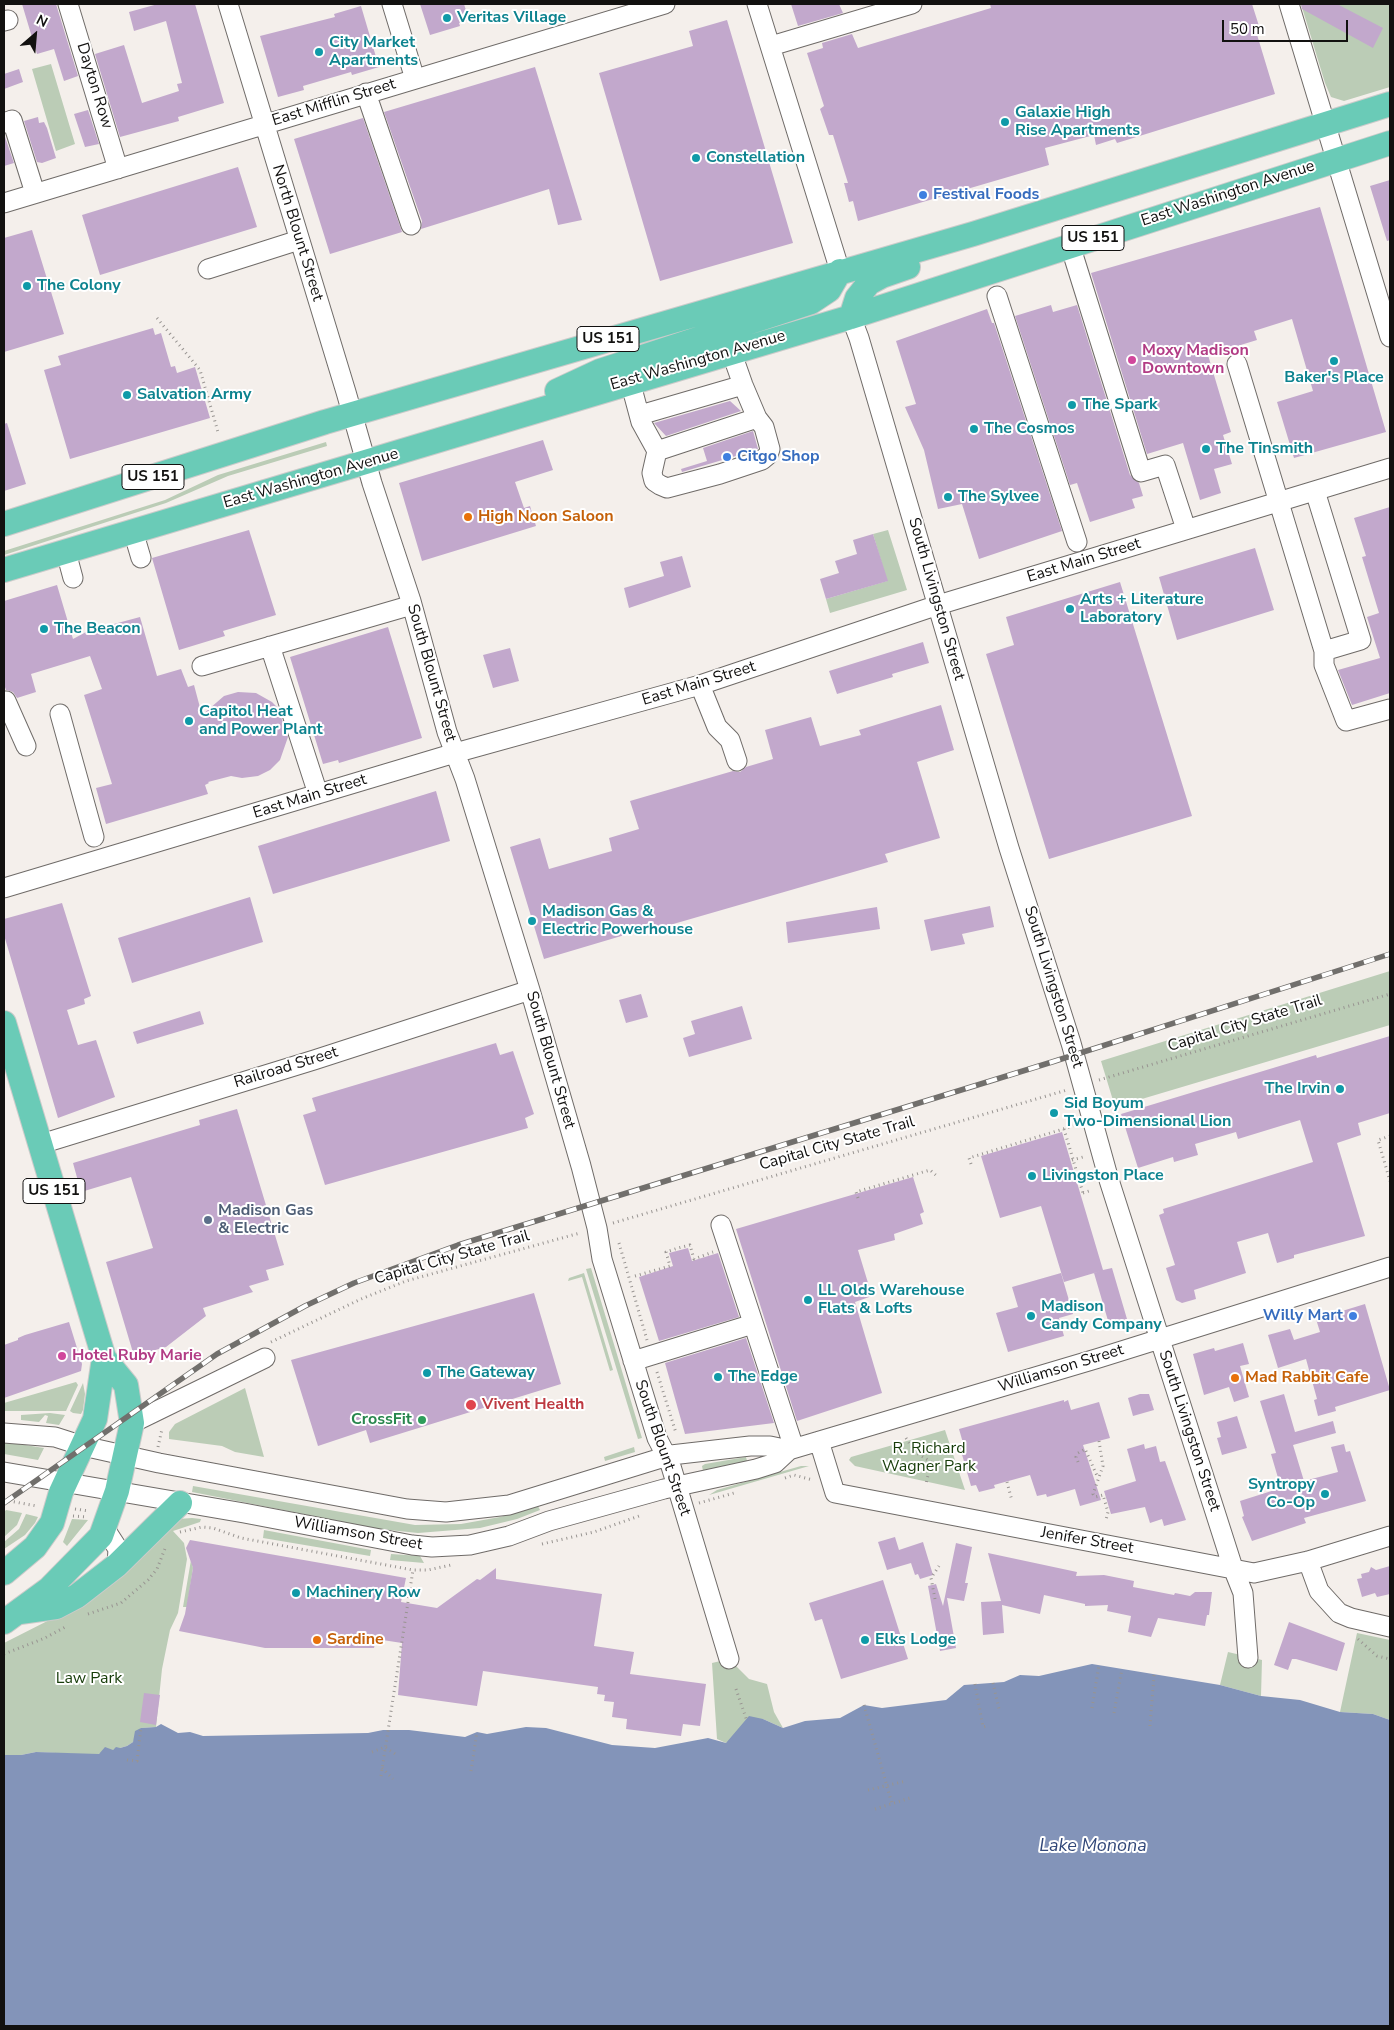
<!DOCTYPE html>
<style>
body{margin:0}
#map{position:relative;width:1394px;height:2030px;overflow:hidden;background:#f4efeb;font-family:"Nunito Sans",sans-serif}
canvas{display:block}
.frame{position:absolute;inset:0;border:5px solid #121110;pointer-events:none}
.north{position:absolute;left:10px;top:10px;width:50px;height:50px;-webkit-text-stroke:4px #fff;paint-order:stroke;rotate:27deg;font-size:14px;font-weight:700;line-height:20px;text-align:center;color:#121110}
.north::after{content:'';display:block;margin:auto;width:18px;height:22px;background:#121110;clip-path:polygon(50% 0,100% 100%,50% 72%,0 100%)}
.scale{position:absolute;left:1222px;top:20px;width:126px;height:22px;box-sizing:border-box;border:2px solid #121110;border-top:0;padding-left:6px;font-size:15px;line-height:18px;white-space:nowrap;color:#121110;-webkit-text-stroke:4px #fff;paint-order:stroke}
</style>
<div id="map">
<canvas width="1394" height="2030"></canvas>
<div class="frame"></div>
<div class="north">N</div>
<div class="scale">50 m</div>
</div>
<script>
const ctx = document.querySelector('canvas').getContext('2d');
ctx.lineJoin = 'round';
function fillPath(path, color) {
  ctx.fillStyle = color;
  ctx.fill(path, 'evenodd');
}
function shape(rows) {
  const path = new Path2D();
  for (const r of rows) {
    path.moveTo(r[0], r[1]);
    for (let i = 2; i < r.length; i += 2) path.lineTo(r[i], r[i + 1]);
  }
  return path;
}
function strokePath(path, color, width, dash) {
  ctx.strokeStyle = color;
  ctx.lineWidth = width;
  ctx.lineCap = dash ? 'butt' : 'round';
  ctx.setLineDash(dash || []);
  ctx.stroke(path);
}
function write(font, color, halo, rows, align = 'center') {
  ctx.font = font + ' "Nunito Sans",sans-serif';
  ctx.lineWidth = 4;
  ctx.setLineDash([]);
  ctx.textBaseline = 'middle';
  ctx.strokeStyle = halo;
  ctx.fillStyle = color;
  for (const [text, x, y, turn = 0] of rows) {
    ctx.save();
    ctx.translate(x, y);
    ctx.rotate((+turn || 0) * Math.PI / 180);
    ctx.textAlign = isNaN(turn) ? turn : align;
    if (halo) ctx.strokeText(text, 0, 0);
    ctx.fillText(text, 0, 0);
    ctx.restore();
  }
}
fillPath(shape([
 [1301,4,1390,4,1390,87,1344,101,1331,97,1325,83],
 [51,64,75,144,56,151,32,69],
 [326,442,327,446,228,476,166,503,4,555,4,551,165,500,218,475],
 [888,530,907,590,830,613,826,599,887,581,873,534],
 [1390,971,1390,1025,1115,1107,1101,1061],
 [591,1268,616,1351,642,1438,638,1439,586,1269],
 [584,1273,613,1370,610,1371,582,1277,568,1281,569,1278],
 [76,1382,78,1385,66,1411,4,1411,4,1403],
 [83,1383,85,1394,83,1410,81,1414,73,1413,70,1411],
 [245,1388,264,1457,235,1452,222,1446,169,1439,169,1432,175,1424],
 [50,1413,65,1415,59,1425,46,1423,48,1416,45,1415,39,1422,21,1420,21,1415],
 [945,1430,965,1490,864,1468,855,1466,849,1460,851,1457],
 [4,1443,19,1444,44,1448,38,1460,4,1454],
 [634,1447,635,1452,605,1461,604,1457],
 [746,1457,747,1461,703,1471,702,1466,705,1464],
 [801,1466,809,1466,709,1495,717,1490],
 [193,1486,415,1525,461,1524,500,1517,538,1506,540,1510,517,1519,480,1528,418,1533,379,1529,192,1492],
 [6,1510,22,1513,17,1525,4,1537,4,1512],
 [26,1514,38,1517,35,1523,25,1535,4,1549,4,1542,19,1529],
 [192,1518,201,1519,200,1522,173,1531,184,1543,187,1559,178,1613,170,1630,162,1669,156,1727,141,1728,133,1742,127,1746,95,1755,36,1752,21,1755,4,1755,4,1643,69,1610,178,1519],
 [72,1519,88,1520,67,1546,63,1542],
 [264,1530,371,1550,370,1556,263,1538],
 [391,1554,420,1556,424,1563,390,1560],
 [191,1560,193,1568,187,1607,183,1607],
 [1357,1633,1390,1640,1390,1720,1373,1714,1340,1712],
 [1228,1652,1262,1660,1261,1696,1220,1685],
 [729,1659,749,1679,767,1684,774,1712,783,1728,763,1719,726,1743,717,1739,712,1663]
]), '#bbccb6');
fillPath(shape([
 [1092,1664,1220,1685,1261,1696,1300,1700,1340,1712,1373,1714,1390,1720,1390,2026,4,2026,4,1755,21,1755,36,1752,99,1754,105,1747,113,1750,116,1747,120,1748,127,1746,133,1742,135,1731,141,1728,156,1727,161,1724,178,1733,190,1732,203,1736,368,1733,383,1730,409,1730,465,1737,477,1732,487,1734,526,1727,546,1728,612,1745,655,1748,708,1738,726,1743,749,1716,763,1719,783,1728,805,1721,840,1718,864,1705,882,1708,946,1700,964,1685,1004,1682,1020,1675,1039,1676]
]), '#8394b9');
fillPath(shape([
 [22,4,56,4,78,76,64,81,54,49,37,54],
 [158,4,195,4,224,103,178,117,179,121,120,137,95,54,124,45,142,103,179,91,177,84,182,83,166,21,134,31,129,12],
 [420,4,464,4,469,20,459,23,460,26,430,35],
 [791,4,839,4,843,13,798,26],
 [990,4,1252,4,1259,26,1255,28,1275,94,1117,143,1115,139,1096,145,1094,135,1045,148,1049,165,858,221,853,201,849,202,844,183,848,183,833,135,829,135,820,109,824,106,807,53,823,48,822,43,852,34,858,48,991,8],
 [1301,4,1337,4,1383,28,1373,48,1302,9],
 [361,6,379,67,352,75,351,72,303,86,304,90,278,97,260,36,335,17,334,14],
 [727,20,793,243,660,281,599,73,693,46,689,31],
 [535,67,582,220,558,225,549,189,421,229,422,221,384,112],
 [19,69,23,82,4,89,4,74],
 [88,110,99,144,85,147,74,114],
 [38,117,39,123,44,122,47,128,56,158,42,163,37,162,24,121],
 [363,118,402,232,330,254,294,139],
 [4,134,14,163,4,166],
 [238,167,257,227,100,275,82,215],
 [1390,180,1390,240,1387,241,1370,186],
 [1320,207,1386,432,1294,458,1277,402,1313,391,1292,319,1254,331,1257,340,1208,355,1231,432,1223,435,1232,464,1214,469,1221,493,1200,500,1183,443,1147,454,1091,273],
 [32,230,64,334,4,352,4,238],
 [1051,305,1053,312,1077,305,1130,475,1139,483,1143,496,1132,499,1135,508,1090,522,1077,483,1070,485,1015,316],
 [987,309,992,323,994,323,1062,531,979,559,962,504,938,509,924,450,905,407,916,404,896,341],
 [153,328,155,335,161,333,171,367,175,366,177,373,195,367,210,418,70,459,44,370,61,365,58,356],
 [730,401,741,411,666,436,654,423],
 [7,423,26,484,4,491,4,424],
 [753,431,758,449,756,450,682,472,681,469,707,461,703,448],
 [543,440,553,470,515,482,524,508,530,506,536,526,422,561,399,483],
 [1390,507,1390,693,1352,705,1338,670,1380,658,1367,617,1379,613,1362,557,1366,556,1354,518],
 [249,530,276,615,223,631,225,636,179,650,152,558],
 [873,534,888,581,826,599,820,579,839,573,835,561,857,554,853,540],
 [1255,548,1274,610,1177,640,1159,577],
 [682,556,691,587,629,608,624,588,664,576,660,562],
 [1120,582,1192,816,1049,859,986,654,1014,645,1006,617],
 [57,585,73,639,88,631,140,617,157,676,181,669,188,687,194,685,202,715,224,696,238,692,256,693,272,702,278,708,288,737,280,760,270,770,258,776,242,778,231,776,208,782,209,783,205,785,208,794,106,824,96,788,112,784,84,695,102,689,90,656,31,674,36,692,17,698,13,692,6,690,4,684,4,601],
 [388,627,422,738,339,763,338,760,323,764,290,657],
 [923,642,929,663,892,674,893,677,837,694,829,671],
 [510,648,519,681,493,688,483,655],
 [941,705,954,750,917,762,940,838,885,854,888,862,656,929,655,926,544,959,510,847,540,838,549,869,612,851,609,838,639,829,630,801,733,771,740,772,746,767,773,759,765,730,811,717,820,746,861,735,859,730],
 [436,791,450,841,273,894,258,846],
 [250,897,263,942,132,983,118,938],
 [62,903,91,996,84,999,85,1004,67,1010,78,1045,96,1040,115,1097,58,1118,4,935,4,919],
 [990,906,994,927,962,934,965,944,931,951,924,920],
 [877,907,880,929,788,943,786,922],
 [641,994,648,1017,626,1023,619,1000],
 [742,1006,752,1039,689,1057,683,1038,695,1034,691,1021],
 [200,1011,204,1024,137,1044,133,1032],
 [1390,1036,1390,1113,1358,1123,1361,1135,1337,1143,1365,1236,1294,1255,1294,1258,1277,1263,1268,1233,1237,1242,1246,1273,1194,1290,1196,1299,1182,1303,1176,1300,1166,1268,1175,1265,1159,1215,1164,1213,1163,1209,1313,1162,1300,1120,1238,1139,1236,1132,1195,1144,1198,1155,1174,1162,1173,1157,1138,1168,1121,1114,1316,1055,1317,1058],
 [496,1043,500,1055,513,1051,534,1114,525,1118,528,1128,325,1185,303,1115,316,1111,312,1098],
 [237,1109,284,1265,266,1270,269,1280,249,1286,253,1292,203,1308,206,1316,166,1347,134,1356,106,1262,153,1248,131,1177,81,1192,73,1163,200,1125,199,1120],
 [1062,1132,1103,1270,1112,1268,1127,1319,1109,1324,1094,1273,1101,1271,1064,1282,1041,1206,1000,1218,981,1156],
 [913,1177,924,1212,920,1214,923,1224,894,1234,895,1240,858,1250,872,1296,855,1302,882,1393,797,1421,736,1229],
 [688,1248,692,1261,718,1253,739,1317,659,1341,639,1277,673,1266,669,1253],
 [1061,1273,1073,1314,1059,1318,1064,1336,1008,1352,996,1313,1018,1307,1012,1287],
 [534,1293,561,1384,370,1443,366,1430,318,1446,291,1360],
 [1365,1304,1390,1390,1335,1407,1336,1411,1318,1416,1314,1400,1317,1399,1306,1359,1278,1368,1268,1335,1290,1329,1294,1340,1320,1332,1316,1319],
 [69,1322,82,1364,81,1371,4,1398,4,1345,18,1340,18,1338,25,1335],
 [746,1338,774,1423,685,1434,665,1363],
 [1243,1343,1249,1364,1240,1366,1249,1397,1234,1402,1229,1387,1204,1395,1193,1354,1214,1348,1215,1351],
 [1140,1394,1149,1394,1154,1410,1133,1416,1128,1398],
 [1284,1394,1295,1432,1333,1421,1336,1433,1293,1445,1304,1481,1338,1472,1331,1447,1344,1444,1346,1452,1350,1451,1366,1501,1304,1518,1306,1523,1252,1541,1242,1517,1244,1516,1240,1501,1281,1488,1271,1454,1276,1453,1260,1401],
 [1064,1400,1064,1402,1068,1400,1071,1410,1099,1402,1110,1438,1083,1445,1101,1500,1080,1506,1075,1489,1047,1497,1046,1494,1037,1496,1030,1475,994,1485,995,1488,979,1492,976,1485,971,1486,959,1444,963,1443,959,1429],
 [1237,1416,1247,1448,1222,1455,1217,1438,1221,1437,1217,1422],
 [1144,1444,1145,1449,1156,1446,1160,1462,1165,1461,1186,1520,1164,1526,1162,1519,1150,1523,1145,1507,1111,1514,1104,1491,1136,1481,1127,1449],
 [895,1537,899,1550,923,1542,933,1575,920,1579,918,1574,915,1575,911,1563,887,1570,878,1542],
 [190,1540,406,1578,401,1602,437,1608,477,1579,480,1580,496,1568,496,1579,602,1594,594,1646,634,1652,630,1674,706,1684,700,1726,683,1724,681,1736,626,1729,627,1719,612,1717,614,1702,604,1701,605,1695,597,1694,598,1687,483,1671,477,1706,398,1695,402,1643,376,1639,374,1648,265,1648,179,1631,185,1614,193,1568,186,1548],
 [956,1543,972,1547,965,1583,968,1583,964,1601,947,1598,956,1648,940,1651,928,1586,936,1584,943,1606],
 [988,1553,1077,1572,1076,1576,1104,1575,1134,1581,1133,1587,1174,1595,1175,1593,1190,1596,1195,1592,1212,1592,1209,1615,1207,1615,1205,1626,1158,1618,1151,1637,1128,1632,1131,1616,1107,1611,1108,1605,1085,1606,1085,1604,1044,1595,1040,1614,1002,1605,1004,1633,983,1635,981,1602,1001,1601],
 [1390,1566,1390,1594,1377,1597,1375,1593,1362,1597,1357,1579,1362,1578,1361,1574,1369,1572,1371,1567,1376,1570],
 [883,1580,908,1659,841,1679,822,1619,815,1621,809,1603],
 [1289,1622,1345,1643,1337,1671,1296,1659,1292,1659,1288,1670,1274,1665],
 [144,1693,160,1695,156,1725,140,1722]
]), '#c2a8cc');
const minor = shape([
 [68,4,118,169],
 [228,4,346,392,372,483,411,601,447,732,465,779,530,990,581,1166,597,1228,602,1259,657,1438,670,1463,729,1659],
 [392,4,415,79],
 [757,4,840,271],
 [1289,4,1390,337],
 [4,21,8,20],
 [771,46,912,4],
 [366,93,411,225],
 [4,123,12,120,35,193],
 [4,203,665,4],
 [1070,245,1141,472,1165,465,1186,529],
 [208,269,299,240],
 [997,296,1077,542],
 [851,317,859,338,1009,848,1071,1043,1109,1180,1233,1568,1243,1593,1248,1658],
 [1237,364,1324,651,1361,640,1315,491],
 [630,381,641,422,657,451,757,418,743,385,731,351],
 [640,415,743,385],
 [657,451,652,473,654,481,660,485,667,488,720,474,762,460,768,455,770,449,764,427,757,418],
 [133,531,141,558],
 [66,552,73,578],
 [270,646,318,794],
 [1324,651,1324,665,1346,721,1390,709],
 [202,666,412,605],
 [700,685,717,727,730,740,737,761],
 [4,701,6,701,26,746],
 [60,714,94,837],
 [4,888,455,753,700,685,938,605,1390,468],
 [41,1144,314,1060,530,990],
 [721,1225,794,1448],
 [633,1361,753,1324],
 [132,1423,265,1358],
 [4,1433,55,1437,83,1446,159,1463,407,1509,446,1512,509,1505,671,1455,750,1446,770,1446,789,1450],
 [819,1441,835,1493,1254,1573,1308,1561,1390,1536],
 [4,1472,244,1513,412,1545,432,1547,470,1545,509,1536,549,1521,664,1489,756,1469,775,1463,789,1450,1099,1358,1390,1267],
 [105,1529,118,1549,117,1565],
 [1308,1561,1319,1591,1339,1613,1351,1618,1390,1627]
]);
const major = shape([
 [851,317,857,298,869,283,882,276,908,267],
 [557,391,600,371,811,302,829,290,840,271],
 [4,524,325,422,973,234,1390,104],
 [4,570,851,317,1390,143],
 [4,1023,104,1358,126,1385,132,1423,117,1491,101,1536,49,1589,4,1622],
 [4,1573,35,1547,52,1523,61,1492,95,1419,104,1358],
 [20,1612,56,1607,77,1596,117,1565,180,1503]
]);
strokePath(minor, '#6f6b68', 21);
strokePath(major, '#cbcbca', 26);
strokePath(shape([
 [157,318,200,370,218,432],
 [1099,1080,1390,994],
 [1064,1129,1083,1193,1081,1194],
 [1390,1136,1378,1140,1390,1181],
 [1072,1160,1083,1157],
 [971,1164,969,1158,1073,1126],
 [1083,1193,1092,1190],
 [858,1198,856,1192,930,1170,938,1177],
 [613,1223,1067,1090],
 [619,1243,647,1340],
 [635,1276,670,1266,666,1252,678,1248,690,1245,694,1259,713,1252],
 [271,1342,361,1299,406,1281,580,1233],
 [657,1372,676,1433],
 [906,1438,915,1452,931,1462,926,1484],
 [1099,1441,1103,1466,1093,1494,1095,1497,1103,1495,1108,1512,1106,1520],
 [158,1447,162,1429],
 [1078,1462,1076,1457,1078,1453,1085,1449,1098,1478],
 [785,1478,794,1475,813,1480],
 [1007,1482,1012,1501],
 [4,1500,37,1506],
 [699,1503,734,1493],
 [75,1509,89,1511],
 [73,1516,87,1517],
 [180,1532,202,1527,213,1528,241,1538,413,1570,428,1570,451,1565],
 [542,1544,594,1532,642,1515],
 [935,1599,931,1578,939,1566],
 [88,1614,121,1603,148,1580,157,1569,166,1546],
 [1358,1639,1377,1656,1390,1659],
 [4,1654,45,1638,67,1626],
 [993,1683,999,1709],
 [975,1684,983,1727,988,1726],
 [736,1689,747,1721],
 [864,1705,892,1804],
 [1092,1708,1099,1665],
 [1114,1713,1122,1669],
 [1150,1726,1154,1675],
 [372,1752,385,1747,398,1756],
 [127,1760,137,1761,141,1728],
 [382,1768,393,1779],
 [471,1771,477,1732],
 [381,1776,413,1570],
 [868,1790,906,1781],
 [875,1809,910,1798]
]), '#989491', 3, [1, 4]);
strokePath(minor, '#fff', 19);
strokePath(major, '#6acbb7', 24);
const rail = shape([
 [4,1503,217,1354,305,1306,354,1283,458,1245,1052,1062,1390,954]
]);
strokePath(rail, '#716f6c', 5.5);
strokePath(rail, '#fff', 4, [11]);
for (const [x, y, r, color] of [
 [447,18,5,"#0f9aa8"],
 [319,52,5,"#0f9aa8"],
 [1005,122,5,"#0f9aa8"],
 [696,158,5,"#0f9aa8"],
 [923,195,5,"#3f7fe0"],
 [27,286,5,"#0f9aa8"],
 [1132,360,5,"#d1479c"],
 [1334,361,5,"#0f9aa8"],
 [127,395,5,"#0f9aa8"],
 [1072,405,5,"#0f9aa8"],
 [974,429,5,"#0f9aa8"],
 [1206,449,5,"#0f9aa8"],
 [727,457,5,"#3f7fe0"],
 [948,497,5,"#0f9aa8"],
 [468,517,5,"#e8710a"],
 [1070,609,5,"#0f9aa8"],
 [44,629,5,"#0f9aa8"],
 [189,721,5,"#0f9aa8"],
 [532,921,5,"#0f9aa8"],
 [1340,1089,5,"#0f9aa8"],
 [1054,1113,5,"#0f9aa8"],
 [1032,1176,5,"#0f9aa8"],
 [208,1220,5,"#5c6f8a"],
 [808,1300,5,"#0f9aa8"],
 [1031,1316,5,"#0f9aa8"],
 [1353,1316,5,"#3f7fe0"],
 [62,1356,5,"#d1479c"],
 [427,1373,5,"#0f9aa8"],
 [718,1377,5,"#0f9aa8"],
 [1235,1378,5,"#e8710a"],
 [471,1405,6,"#e0444e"],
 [422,1420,5,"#2e9e5b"],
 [1325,1494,5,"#0f9aa8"],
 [296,1593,5,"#0f9aa8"],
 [317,1640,5,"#e8710a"],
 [865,1640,5,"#0f9aa8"]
]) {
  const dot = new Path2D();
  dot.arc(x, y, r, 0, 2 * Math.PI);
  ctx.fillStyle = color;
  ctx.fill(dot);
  strokePath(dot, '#fff', 2);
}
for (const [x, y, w] of [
 [1093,238,62],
 [608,339,62],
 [153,477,62],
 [54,1191,62]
]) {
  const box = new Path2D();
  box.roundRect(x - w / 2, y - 12.5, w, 25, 4);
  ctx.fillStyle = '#fff';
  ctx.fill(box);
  strokePath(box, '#121110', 1);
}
write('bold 15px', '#121110', null, [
 ["US 151",1093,238],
 ["US 151",608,339],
 ["US 151",153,477],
 ["US 151",54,1191]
]);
write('bold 16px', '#0d838f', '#fff', [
 ["Veritas Village",457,18],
 ["City Market",329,43],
 ["Apartments",329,61],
 ["Galaxie High",1015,113],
 ["Rise Apartments",1015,131],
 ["Constellation",706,158],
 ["The Colony",37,286],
 ["Baker's Place",1334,378,"center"],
 ["Salvation Army",137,395],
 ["The Spark",1082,405],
 ["The Cosmos",984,429],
 ["The Tinsmith",1216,449],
 ["The Sylvee",958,497],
 ["Arts + Literature",1080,600],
 ["Laboratory",1080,618],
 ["The Beacon",54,629],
 ["Capitol Heat",199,712],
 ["and Power Plant",199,730],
 ["Madison Gas &",542,912],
 ["Electric Powerhouse",542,930],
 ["The Irvin",1330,1089,"right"],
 ["Sid Boyum",1064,1104],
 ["Two-Dimensional Lion",1064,1122],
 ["Livingston Place",1042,1176],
 ["LL Olds Warehouse",818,1291],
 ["Flats & Lofts",818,1309],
 ["Madison",1041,1307],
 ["Candy Company",1041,1325],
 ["The Gateway",437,1373],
 ["The Edge",728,1377],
 ["Syntropy",1315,1485,"right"],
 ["Co-Op",1315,1503,"right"],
 ["Machinery Row",306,1593],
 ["Elks Lodge",875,1640]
], 'left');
write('16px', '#121110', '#fff', [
 ["Dayton Row",94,86,73],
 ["East Mifflin Street",334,103,-17],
 ["East Washington Avenue",1228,194,-18],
 ["North Blount Street",297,233,73],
 ["East Washington Avenue",698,361,-16],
 ["East Washington Avenue",311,479,-16],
 ["East Main Street",1084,561,-17],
 ["South Livingston Street",936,599,74],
 ["South Blount Street",431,673,74],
 ["East Main Street",699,684,-17],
 ["East Main Street",310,797,-17],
 ["South Livingston Street",1053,987,73],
 ["Capital City State Trail",1245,1024,-17],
 ["South Blount Street",550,1060,74],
 ["Railroad Street",286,1068,-17],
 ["Capital City State Trail",837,1144,-16],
 ["Capital City State Trail",452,1258,-16],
 ["Williamson Street",1061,1369,-17],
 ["South Livingston Street",1189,1431,72],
 ["South Blount Street",662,1448,71],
 ["Williamson Street",358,1534,10],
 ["Jenifer Street",1087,1541,10]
]);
write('bold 16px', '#366cbe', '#fff', [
 ["Festival Foods",933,195],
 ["Citgo Shop",737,457],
 ["Willy Mart",1343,1316,"right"]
], 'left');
write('bold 16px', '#b23c85', '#fff', [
 ["Moxy Madison",1142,351],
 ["Downtown",1142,369],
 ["Hotel Ruby Marie",72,1356]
], 'left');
write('bold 16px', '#c56008', '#fff', [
 ["High Noon Saloon",478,517],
 ["Mad Rabbit Cafe",1245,1378],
 ["Sardine",327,1640]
], 'left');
write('bold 16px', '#4e5e75', '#fff', [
 ["Madison Gas",218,1211],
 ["& Electric",218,1229]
], 'left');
write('bold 16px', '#be3a42', '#fff', [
 ["Vivent Health",482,1405]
], 'left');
write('bold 16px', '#27864d', '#fff', [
 ["CrossFit",412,1420]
], 'right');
write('16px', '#163c09', '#fff', [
 ["R. Richard",929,1449],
 ["Wagner Park",929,1467],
 ["Law Park",89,1679]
]);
write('italic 18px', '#314779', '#fff', [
 ["Lake Monona",1093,1847]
]);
</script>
